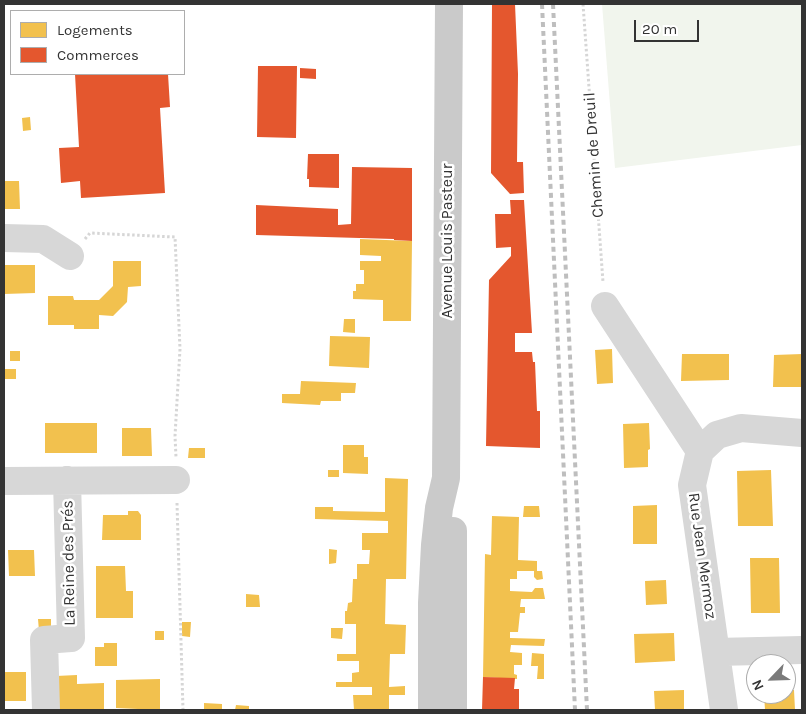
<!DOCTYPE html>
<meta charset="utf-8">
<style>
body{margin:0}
#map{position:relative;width:806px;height:714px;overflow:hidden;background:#fff;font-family:Karla,sans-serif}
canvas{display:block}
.frame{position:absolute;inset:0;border:5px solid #333;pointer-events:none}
.legend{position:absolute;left:10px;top:10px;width:175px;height:65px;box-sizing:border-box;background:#fff;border:1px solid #adadad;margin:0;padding:6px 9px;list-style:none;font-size:15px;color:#333}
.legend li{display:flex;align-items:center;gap:10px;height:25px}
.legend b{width:25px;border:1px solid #adadad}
.north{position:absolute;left:746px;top:654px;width:50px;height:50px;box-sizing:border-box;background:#fff;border:1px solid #adadad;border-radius:50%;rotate:246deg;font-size:14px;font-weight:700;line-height:20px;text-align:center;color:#333}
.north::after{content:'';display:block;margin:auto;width:18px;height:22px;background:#7a7a7a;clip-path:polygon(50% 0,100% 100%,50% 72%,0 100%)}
.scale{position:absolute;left:634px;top:20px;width:65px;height:22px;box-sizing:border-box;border:2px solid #333;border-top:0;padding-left:6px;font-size:15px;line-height:18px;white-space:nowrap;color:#333;-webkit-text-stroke:4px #fff;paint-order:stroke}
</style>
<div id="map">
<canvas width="806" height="714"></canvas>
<div class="frame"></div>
<ul class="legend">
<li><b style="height:14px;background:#f2c14e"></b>Logements</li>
<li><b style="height:14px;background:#e4572e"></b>Commerces</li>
</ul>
<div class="north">N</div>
<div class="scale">20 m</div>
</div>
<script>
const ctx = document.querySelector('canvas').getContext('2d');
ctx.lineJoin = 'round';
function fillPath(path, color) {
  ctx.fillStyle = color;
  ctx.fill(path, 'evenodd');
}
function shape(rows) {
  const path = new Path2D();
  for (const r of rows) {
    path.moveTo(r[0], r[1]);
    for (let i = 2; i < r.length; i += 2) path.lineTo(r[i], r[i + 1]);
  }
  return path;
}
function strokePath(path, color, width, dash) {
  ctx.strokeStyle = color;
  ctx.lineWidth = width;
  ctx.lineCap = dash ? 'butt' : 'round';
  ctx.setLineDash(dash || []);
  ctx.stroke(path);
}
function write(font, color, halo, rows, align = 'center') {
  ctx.font = font + ' Karla,sans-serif';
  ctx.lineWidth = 5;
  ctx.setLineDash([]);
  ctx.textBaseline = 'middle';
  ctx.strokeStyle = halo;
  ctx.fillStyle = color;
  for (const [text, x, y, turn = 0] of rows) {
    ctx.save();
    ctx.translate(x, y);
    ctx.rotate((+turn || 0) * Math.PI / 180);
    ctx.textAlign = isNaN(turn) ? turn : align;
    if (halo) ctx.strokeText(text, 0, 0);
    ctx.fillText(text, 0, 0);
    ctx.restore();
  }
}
fillPath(shape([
 [602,4,802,4,802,145,615,168]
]), '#f1f5ed');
fillPath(shape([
 [30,117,31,130,23,131,22,118],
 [4,181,19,181,20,209,4,209],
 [360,239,412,241,411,321,383,321,383,300,353,299,353,291,356,291,356,284,364,284,364,270,360,270,360,261,381,261,381,256,360,255],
 [113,261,141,261,141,286,128,287,127,302,113,316,99,315,99,329,74,329,74,325,48,325,48,296,73,296,74,300,99,300,113,286],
 [4,265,35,265,35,293,4,294],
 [344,319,355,319,355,333,343,332],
 [330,336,370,337,369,368,329,366],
 [612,349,613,383,597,384,595,350],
 [10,351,20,351,20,361,10,361],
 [682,354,729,354,729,380,681,381],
 [802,354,802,387,773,387,774,355],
 [4,369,16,369,16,379,4,379],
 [301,381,356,383,355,393,341,393,341,401,321,401,320,405,282,403,282,394,300,394],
 [45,423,97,423,97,453,45,453],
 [649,423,650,449,648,450,648,467,624,468,623,424],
 [122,428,151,428,152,456,122,456],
 [343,445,364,445,364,457,368,457,368,474,343,473],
 [189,448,205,448,205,458,188,458],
 [328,470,339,470,339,477,328,477],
 [771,470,773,526,738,526,737,471],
 [385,478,408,479,406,579,386,579,385,624,406,625,405,654,390,654,389,687,405,686,405,695,389,695,389,710,354,710,353,695,372,695,372,687,336,687,336,682,352,682,352,673,359,672,359,661,337,661,337,654,356,654,356,624,345,624,345,611,347,611,348,603,352,602,353,579,357,579,357,564,369,564,370,550,362,550,362,533,388,533,388,521,315,519,315,507,333,507,333,511,385,512],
 [657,505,657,544,633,544,633,506],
 [524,506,539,506,540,517,523,517],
 [128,511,138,511,141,515,141,540,102,540,103,515,128,515],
 [492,516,519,517,518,560,537,561,537,571,542,571,543,579,537,580,534,577,534,571,517,571,517,579,510,579,510,591,532,592,535,588,543,588,545,599,521,599,520,607,525,607,525,613,520,613,518,632,510,632,510,638,545,639,544,646,511,645,510,652,522,653,522,665,514,665,514,674,517,675,517,679,483,677,485,554,491,555],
 [329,549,337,550,336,563,329,564],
 [8,550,34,550,35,576,9,576],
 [750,558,779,558,780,613,751,613],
 [96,566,125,566,126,591,133,591,133,618,96,618],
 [666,580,667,604,646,605,645,581],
 [246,594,259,595,260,607,246,607],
 [38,619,51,619,51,631,39,631],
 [182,622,191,622,190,637,182,636],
 [331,628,343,628,342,639,331,638],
 [155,631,164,631,164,640,155,640],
 [674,633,675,661,635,663,634,634],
 [104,643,117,643,117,666,95,666,95,647,104,647],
 [532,653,544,654,544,679,537,679,538,666,531,666],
 [4,672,26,672,26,701,4,701],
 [77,675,77,684,104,683,104,710,52,710,56,676],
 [160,679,160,710,116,708,116,680],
 [684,690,684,710,655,710,654,691],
 [786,690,794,690,795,710,765,710,764,694,786,694],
 [204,703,222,704,222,710,204,710],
 [236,705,249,706,249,710,235,710]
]), '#f2c14e');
fillPath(shape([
 [492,4,515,4,518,74,517,162,523,162,524,193,510,194,491,173],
 [258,66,297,66,296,138,257,137],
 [300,68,316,69,316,79,300,78],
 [75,74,168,74,170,107,160,108,165,193,81,198,80,181,61,183,59,148,79,147],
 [308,154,339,154,339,188,309,187,309,179,307,179],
 [352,167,412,168,412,241,394,240,394,239,256,235,256,205,338,209,338,225,351,224],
 [510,200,524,200,532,333,515,333,515,352,532,352,533,362,535,362,537,411,540,411,540,448,486,446,489,280,511,256,511,247,496,248,495,214,511,214],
 [483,677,515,678,514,689,519,689,519,710,482,710]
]), '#e4572e');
strokePath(shape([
 [583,4,603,282],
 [85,239,90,233,175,237,180,349,175,436,176,457],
 [177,503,183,710]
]), '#d6d6d6', 3, [2.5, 2.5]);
strokePath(shape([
 [4,238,43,239,70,256],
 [605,306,700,451],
 [4,481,176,480],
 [716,652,802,650],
 [46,710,44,640,71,638,67,480],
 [724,710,692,485,700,451,717,435,741,428,802,433]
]), '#d7d7d7', 28);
strokePath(shape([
 [432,710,432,603,435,545,439,508,446,478,449,4],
 [453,710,453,531]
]), '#cacaca', 28);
strokePath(shape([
 [542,4,575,710],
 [553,4,587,710]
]), '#bebebe', 4, [5, 4]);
write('16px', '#333', '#fff', [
 ["Chemin de Dreuil",594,155,-94],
 ["Avenue Louis Pasteur",447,241,-90],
 ["Rue Jean Mermoz",702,556,82],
 ["La Reine des Prés",69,563,-91]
]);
</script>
